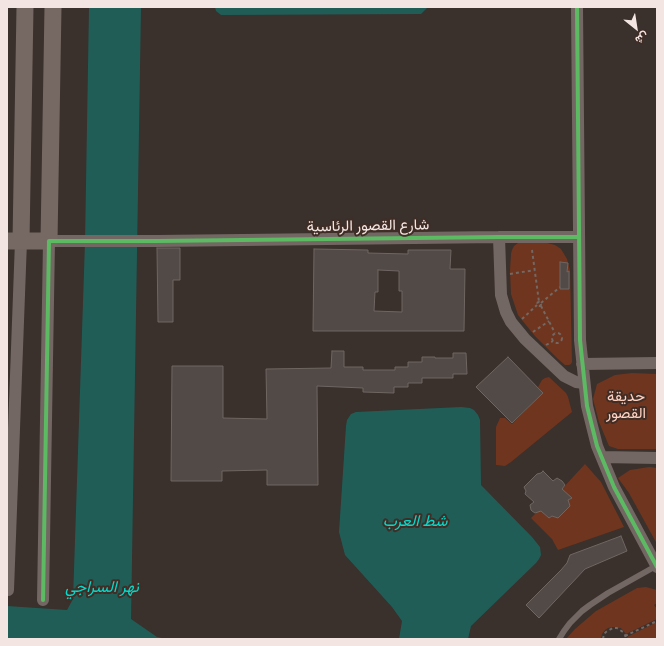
<!DOCTYPE html>
<meta charset="utf-8">
<style>
body{margin:0}
#map{position:relative;width:664px;height:646px;overflow:hidden;background:#3a302c;font-family:"PT Sans Narrow",Vazirmatn,sans-serif}
canvas{display:block}
.frame{position:absolute;inset:0;border:8px solid #f3e6e2;pointer-events:none}
.north{position:absolute;left:616px;top:8px;width:40px;height:40px;-webkit-text-stroke:3px #402d26;paint-order:stroke;rotate:150deg;font-size:11px;font-weight:700;line-height:16px;text-align:center;color:#f3e6e2}
.north::after{content:'';display:block;margin:auto;width:14px;height:18px;background:#f3e6e2;clip-path:polygon(50% 0,100% 100%,50% 72%,0 100%)}
</style>
<div id="map">
<canvas width="664" height="646"></canvas>
<div class="frame"></div>
<div class="north">ش</div>
</div>
<script>
const ctx = document.querySelector('canvas').getContext('2d');
ctx.lineJoin = 'round';
function fillPath(path, color) {
  ctx.fillStyle = color;
  ctx.fill(path, 'evenodd');
}
function shape(rows) {
  const path = new Path2D();
  for (const r of rows) {
    if (r.length === 3) {
      path.moveTo(r[0] + r[2], r[1]);
      path.arc(r[0], r[1], r[2], 0, 2 * Math.PI);
      continue;
    }
    path.moveTo(r[0], r[1]);
    for (let i = 2; i < r.length; i += 2) path.lineTo(r[i], r[i + 1]);
  }
  return path;
}
function strokePath(path, color, width, dash) {
  ctx.strokeStyle = color;
  ctx.lineWidth = width;
  ctx.lineCap = dash ? 'butt' : 'round';
  ctx.setLineDash(dash || []);
  ctx.stroke(path);
}
function write(font, color, halo, rows, align = 'center') {
  ctx.font = font + ' "PT Sans Narrow",Vazirmatn,sans-serif';
  ctx.lineWidth = 4;
  ctx.setLineDash([]);
  ctx.textBaseline = 'middle';
  ctx.strokeStyle = halo;
  ctx.fillStyle = color;
  for (const [text, x, y, turn = 0] of rows) {
    ctx.save();
    ctx.translate(x, y);
    ctx.rotate((+turn || 0) * Math.PI / 180);
    ctx.textAlign = isNaN(turn) ? turn : align;
    if (halo) ctx.strokeText(text, 0, 0);
    ctx.fillText(text, 0, 0);
    ctx.restore();
  }
}
fillPath(shape([
 [522,242,547,243,555,245,561,249,567,259,570,270,572,362,571,364,569,365,565,365,558,359,535,336,526,325,518,315,511,294,510,271,511,254,512,250,514,246,518,243],
 [632,373,657,374,657,449,618,449,609,446,599,422,593,399,597,384,615,375],
 [549,377,566,393,568,397,572,412,511,462,505,466,496,465,496,427,500,418,505,418,512,424,543,393,538,387,542,380,545,378],
 [585,464,601,482,624,527,558,550,552,539,531,518,540,509,549,518,566,503,569,496,562,489],
 [649,467,657,468,657,544,629,493,618,478,630,470],
 [646,587,657,590,657,603,654,605,657,609,657,619,626,634,621,628,613,627,608,628,605,630,602,634,601,639,566,639,575,629,596,611,637,588],
 [657,622,657,639,628,639,627,637]
]), '#70351e');
fillPath(shape([
 [89,7,141,7,131,619,157,637,167,639,7,639,7,606,67,610,73,599,85,242],
 [215,7,427,7,427,8,421,14,221,15,216,11],
 [461,407,470,408,474,410,478,415,480,420,481,485,532,537,540,547,541,555,539,559,536,563,471,626,468,639,399,639,402,621,392,607,345,555,339,532,346,426,347,420,351,414,356,412]
]), '#215d57');
const building = shape([
 [157,248,180,248,180,280,173,280,173,322,158,322,157,248],
 [314,249,368,250,368,253,408,254,408,250,451,250,450,269,465,269,464,331,313,331,314,249],
 [378,270,399,271,399,291,402,291,402,312,374,311,375,292,378,292,378,270],
 [560,262,568,263,567,272,569,271,569,289,560,289,560,262],
 [332,351,344,351,344,367,363,367,363,370,395,370,395,367,408,367,408,362,422,362,422,357,435,357,435,358,453,358,453,353,466,353,467,374,453,374,453,378,422,378,422,383,408,383,408,387,394,387,394,393,363,392,363,388,317,386,318,485,267,485,267,470,222,471,222,481,171,481,172,366,223,366,223,418,267,419,266,369,331,368,332,351],
 [508,357,543,393,512,423,476,387,508,357],
 [543,471,553,481,557,478,562,481,565,485,562,489,572,498,568,500,570,506,558,518,552,516,549,518,541,511,535,513,532,511,531,510,530,505,534,502,525,494,526,491,524,487,537,474,541,473,543,471],
 [621,536,627,551,585,569,539,618,526,605,561,570,567,563,570,555,621,536]
]);
fillPath(building, '#524a47');
strokePath(building, '#6f6662', 1);
strokePath(shape([
 [532,250,539,302],
 [510,274,535,270],
 [539,304,2],
 [541,303,560,287],
 [541,306,555,333],
 [522,319,537,305],
 [533,332,549,321],
 [557,338,5],
 [546,345,553,341],
 [625,636,657,621],
 [603,639,604,634,606,632,613,628,617,628,623,632,625,635,626,639]
]), '#726864', 2, [3, 3]);
strokePath(shape([
 [559,639,564,631,570,623,582,611,590,605,608,593,656,566]
]), '#736763', 6);
strokePath(shape([
 [577,7,580,340,587,406,597,446,614,487,657,567],
 [499,237,501,295,506,312,511,322,525,339,564,376,576,382,584,383],
 [582,364,657,363],
 [602,457,657,458],
 [8,590,21,241],
 [43,600,49,241,157,241,499,237,579,237]
]), '#736763', 12);
strokePath(shape([
 [7,241,49,241,53,7],
 [21,241,25,7]
]), '#766963', 17);
strokePath(shape([
 [577,7,580,340,587,406,597,446,614,487,657,567],
 [43,600,49,241,157,241,499,237,579,237]
]), '#5cba63', 4);
write('15px', '#f3e6e2', '#402d26', [
 ["شارع القصور الرئاسية",368,226,-1]
]);
write('15px', '#ffd2c1', '#402d26', [
 ["حديقة",626,397],
 ["القصور",626,414]
]);
write('italic 16px', '#02dbcd', '#402d26', [
 ["شط العرب",415,521],
 ["نهر السراجي",102,587]
]);
</script>
